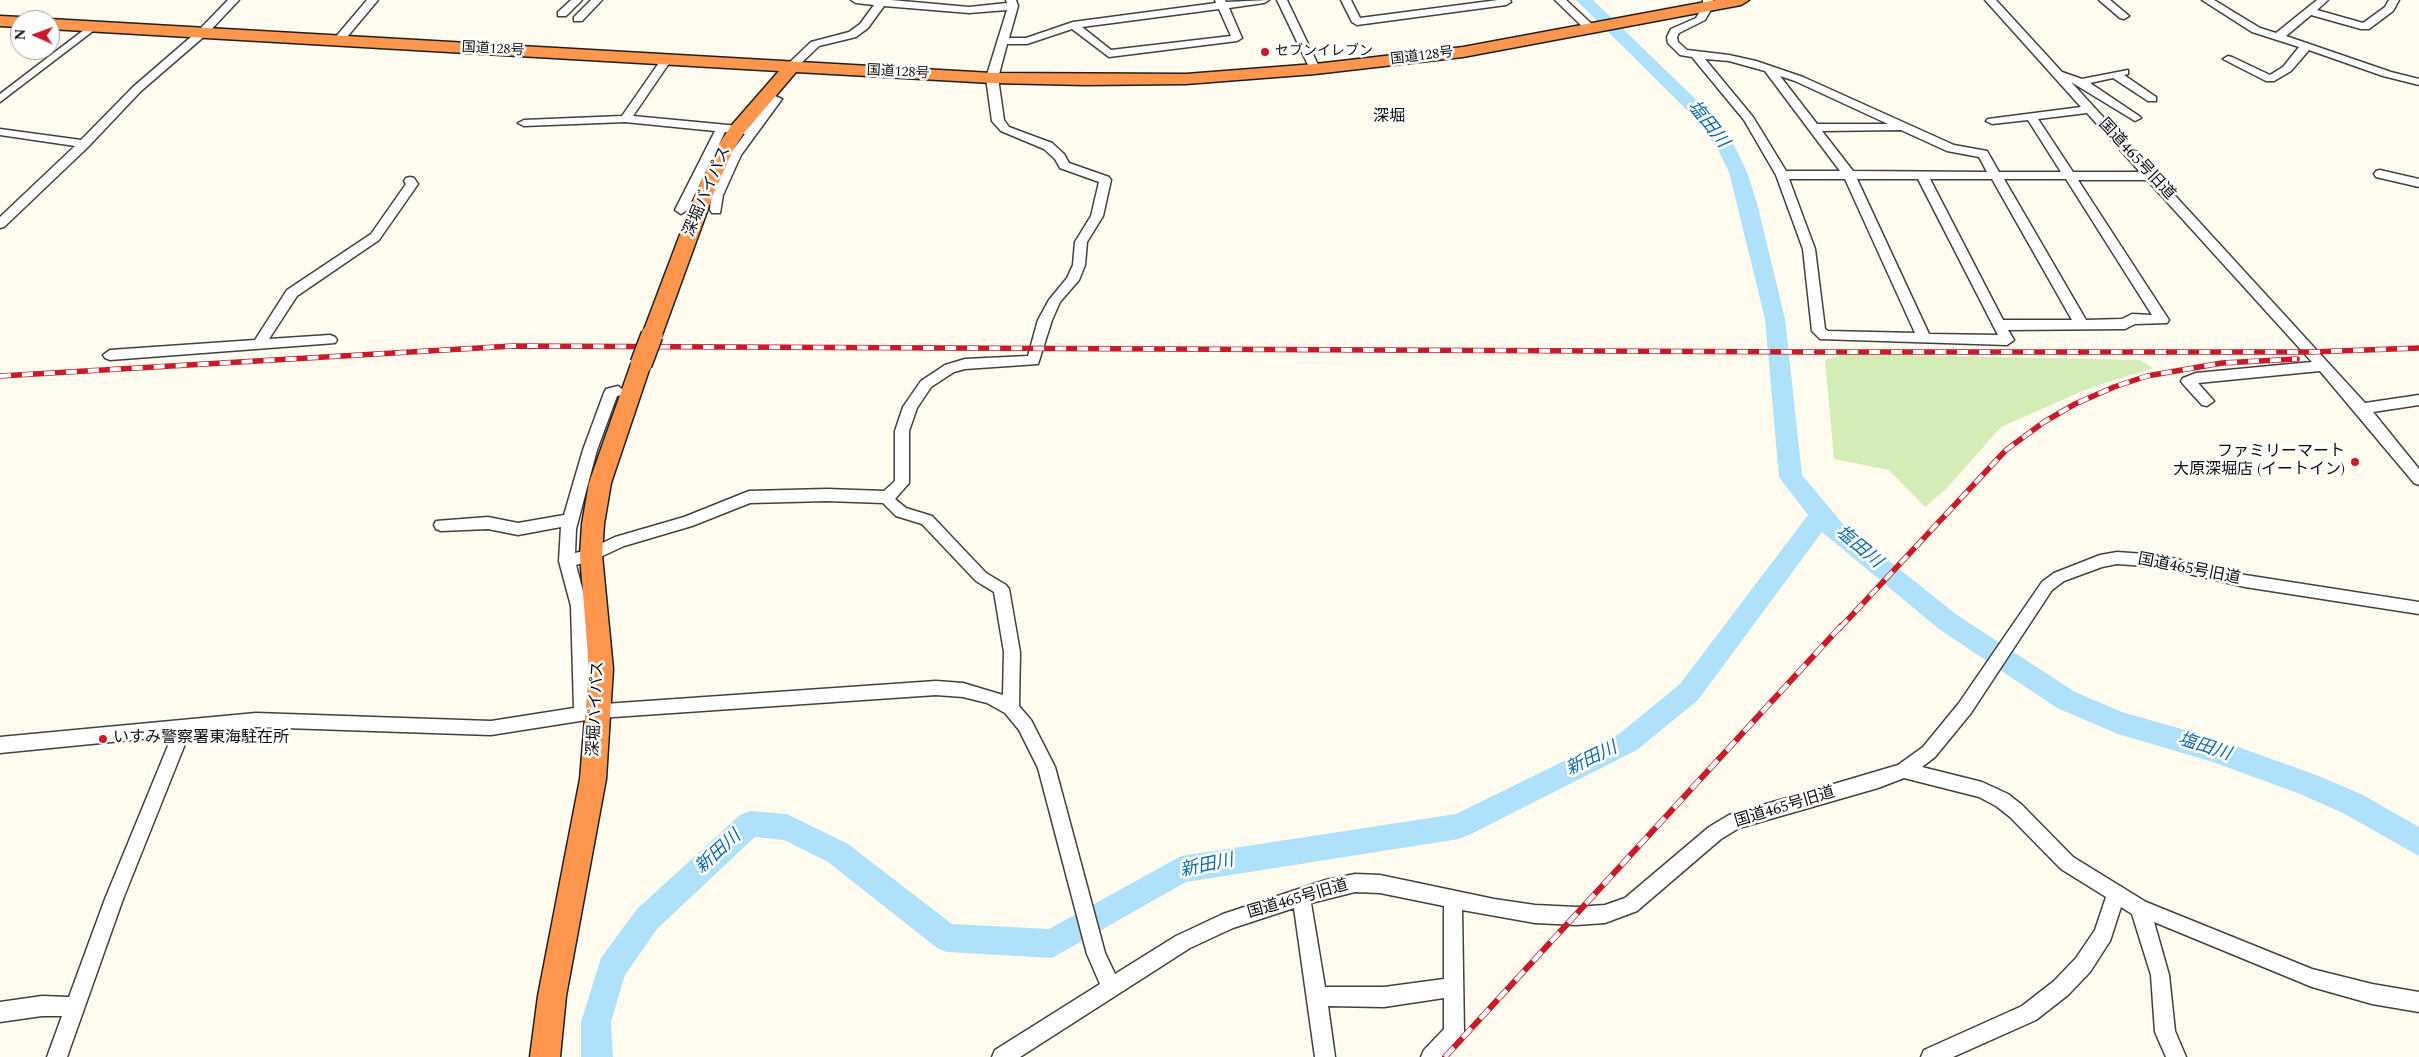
<!DOCTYPE html>
<meta charset="utf-8">
<style>
body{margin:0}
#map{position:relative;width:2419px;height:1057px;overflow:hidden;background:#fffbee;font-family:Spectral,serif}
canvas{display:block}
.north{position:absolute;left:10px;top:10px;width:50px;height:50px;box-sizing:border-box;background:#fff;border:1px solid #9f9f9f;border-radius:50%;rotate:272deg;font-size:14px;font-weight:700;line-height:20px;text-align:center;color:#0e0e0e}
.north::after{content:'';display:block;margin:auto;width:18px;height:22px;background:#c81b2a;clip-path:polygon(50% 0,100% 100%,50% 72%,0 100%)}
</style>
<div id="map">
<canvas width="2419" height="1057"></canvas>
<div class="north">N</div>
</div>
<script>
const ctx = document.querySelector('canvas').getContext('2d');
ctx.lineJoin = 'round';
function fillPath(path, color) {
  ctx.fillStyle = color;
  ctx.fill(path, 'evenodd');
}
function shape(rows) {
  const path = new Path2D();
  for (const r of rows) {
    path.moveTo(r[0], r[1]);
    for (let i = 2; i < r.length; i += 2) path.lineTo(r[i], r[i + 1]);
  }
  return path;
}
function strokePath(path, color, width, dash) {
  ctx.strokeStyle = color;
  ctx.lineWidth = width;
  ctx.lineCap = dash ? 'butt' : 'round';
  ctx.setLineDash(dash || []);
  ctx.stroke(path);
}
function write(font, color, halo, rows, align = 'center') {
  ctx.font = font + ' Spectral,"Noto Sans JP",serif';
  ctx.lineWidth = 5;
  ctx.setLineDash([]);
  ctx.textBaseline = 'middle';
  ctx.strokeStyle = halo;
  ctx.fillStyle = color;
  for (const [text, x, y, turn = 0] of rows) {
    ctx.save();
    ctx.translate(x, y);
    ctx.rotate((+turn || 0) * Math.PI / 180);
    ctx.textAlign = isNaN(turn) ? turn : align;
    if (halo) ctx.strokeText(text, 0, 0);
    ctx.fillText(text, 0, 0);
    ctx.restore();
  }
}
fillPath(shape([
 [1848,354,2140,360,2153,368,2087,389,2001,427,1946,489,1925,507,1889,470,1834,459,1825,360]
]), '#d4ecb5');
fillPath(shape([
 [1576,0,1593,0,1709,112,1735,147,1747,172,1757,203,1785,319,1802,475,1843,524,1957,615,2075,692,2122,712,2213,738,2319,776,2363,795,2419,827,2419,856,2343,813,2300,794,2213,762,2118,734,2057,708,1939,629,1822,532,1698,700,1637,750,1469,835,1459,839,1186,882,1052,958,947,952,937,948,828,862,784,840,755,837,657,929,625,975,611,1022,613,1057,581,1057,581,1022,601,958,637,909,740,815,750,811,787,814,848,844,952,924,1049,929,1181,856,1456,814,1619,734,1680,684,1808,515,1779,477,1765,319,1729,172,1717,148,1697,120,1576,0]
]), '#afe1fa');
const minor = shape([
 [228,0,239,0,207,34,141,91,88,147,4,227,0,228,0,217,75,146,0,135,0,129,81,140,133,87,199,30,228,0],
 [367,0,378,0,342,43,334,43,334,39,367,0],
 [571,0,582,0,566,16,558,16,558,12,571,0],
 [591,0,602,0,582,21,574,21,574,17,591,0],
 [851,0,891,0,969,7,1007,3,1006,0,1016,0,1018,6,1009,38,1026,38,1073,22,1216,3,1215,0,1225,0,1226,2,1269,0,1264,3,1229,8,1242,38,1237,41,1109,57,1072,29,1027,44,1007,44,998,78,1004,120,1009,127,1052,143,1064,154,1069,163,1109,177,1111,180,1103,216,1087,242,1085,265,1079,280,1060,302,1052,320,1038,364,965,369,954,372,931,387,917,408,909,431,909,483,895,499,906,508,932,516,986,573,1006,585,1009,589,1020,652,1019,706,1031,720,1055,767,1105,953,1115,974,1176,936,1223,914,1326,880,1355,874,1380,875,1494,899,1535,905,1576,907,1605,905,1625,898,1709,827,1729,815,1898,765,1923,747,1959,703,2042,582,2054,573,2100,555,2117,552,2159,555,2245,575,2419,602,2419,614,2245,587,2159,567,2117,564,2102,567,2064,581,2052,590,1971,713,1935,757,1922,767,1982,782,2008,794,2022,805,2073,857,2146,902,2312,969,2372,984,2419,992,2419,1012,2372,1004,2312,987,2154,922,2169,975,2175,1031,2186,1057,2166,1057,2155,1032,2151,975,2132,914,2121,907,2110,941,2090,972,2068,995,2036,1020,1953,1057,1921,1057,1924,1050,2022,1006,2054,981,2076,958,2095,930,2106,897,2061,869,2010,817,1996,806,1979,797,1904,778,1878,788,1739,828,1721,839,1637,911,1605,923,1576,925,1535,923,1462,910,1464,1033,1461,1040,1445,1057,1421,1057,1424,1050,1444,1029,1444,998,1384,1007,1328,1006,1335,1057,1315,1057,1294,908,1233,928,1190,948,1020,1057,992,1057,995,1050,1100,984,1087,954,1038,768,1019,730,1005,713,987,703,963,697,936,695,599,718,491,735,256,727,189,734,123,899,67,1057,47,1057,62,1016,42,1016,0,1022,0,1002,42,996,69,997,105,899,172,736,0,753,0,737,256,713,491,721,574,708,571,606,559,561,561,527,518,535,488,529,441,531,436,529,434,525,436,521,488,517,518,523,564,515,583,450,604,393,606,389,618,386,625,391,623,395,617,396,597,450,576,529,575,553,588,550,615,537,684,517,749,491,827,489,884,491,895,481,895,431,903,407,921,381,945,365,965,359,1028,356,1038,320,1049,300,1067,278,1073,265,1075,242,1091,216,1099,182,1060,168,1055,159,1044,149,1001,131,992,121,986,78,1007,10,969,13,884,6,868,28,856,37,819,46,796,68,788,68,788,64,811,42,849,32,860,24,874,5,856,3,851,0],
 [1219,9,1231,36,1111,50,1082,27,1219,9],
 [827,501,883,503,896,516,922,524,976,581,994,592,1004,652,1003,695,963,683,936,681,590,705,587,606,576,565,596,559,624,546,692,526,750,503,827,501],
 [1355,892,1380,893,1444,906,1444,979,1384,987,1325,987,1311,903,1355,892],
 [1277,0,1287,0,1320,69,1319,71,1315,72,1310,69,1277,0],
 [1341,0,1351,0,1360,18,1498,0,1510,0,1511,2,1506,5,1357,25,1352,22,1341,0],
 [1555,0,1566,0,1595,27,1595,31,1587,31,1555,0],
 [1703,0,1713,0,1713,6,1705,20,1679,33,1677,37,1678,42,1687,50,1729,55,1756,61,1803,77,1954,145,1987,151,1999,172,2061,172,2028,120,1992,124,1986,121,1988,119,2081,107,1985,0,1996,0,2062,72,2082,79,2128,70,2128,74,2124,75,2156,97,2156,101,2148,101,2113,78,2090,83,2139,116,2141,118,2135,121,2071,82,2365,403,2419,395,2419,405,2373,412,2419,469,2419,485,2414,483,2320,371,2198,383,2214,401,2207,406,2202,405,2183,384,2181,381,2183,378,2196,373,2312,362,2147,180,2078,180,2167,317,2169,320,2167,323,2135,324,2125,329,2008,330,2014,340,2007,345,1820,339,1812,331,1803,249,1776,175,1744,120,1692,57,1680,55,1668,43,1667,37,1671,29,1696,18,1703,6,1703,0],
 [1705,59,1729,61,1765,71,1840,171,1786,171,1753,117,1705,59],
 [1780,76,1795,81,1888,124,1817,124,1780,76],
 [2087,113,2140,172,2073,172,2038,119,2087,113],
 [1901,130,1947,151,1979,157,1987,172,1853,171,1822,131,1901,130],
 [1789,179,1845,179,1915,333,1828,331,1825,329,1815,249,1789,179],
 [1857,179,1918,179,1998,335,1929,334,1857,179],
 [1930,179,1992,179,2072,320,2003,320,1930,179],
 [2004,179,2066,179,2152,315,2132,314,2122,319,2086,320,2004,179],
 [2099,0,2110,0,2129,16,2124,19,2120,18,2099,0],
 [2202,0,2214,0,2260,28,2276,33,2317,0,2328,0,2317,10,2363,23,2385,7,2389,0,2399,0,2393,11,2369,29,2361,29,2311,15,2286,36,2391,72,2419,79,2419,85,2383,76,2309,50,2291,71,2274,81,2266,81,2223,59,2228,56,2232,57,2270,75,2283,67,2299,47,2252,32,2202,0],
 [93,23,97,24,97,28,0,102,0,94,93,23],
 [667,56,672,59,633,116,749,127,769,101,762,98,762,94,770,94,782,99,741,155,723,195,720,213,712,213,710,210,711,195,729,155,745,134,725,132,687,210,681,214,675,210,715,131,625,122,524,126,518,123,524,120,622,116,663,57,667,56],
 [2380,170,2419,179,2419,187,2376,177,2374,174,2376,171,2380,170],
 [410,177,414,178,418,184,379,240,297,296,269,339,330,335,335,337,337,340,335,343,110,360,105,358,103,355,110,350,255,340,287,290,371,234,406,184,404,181,406,178,410,177]
]);
const highway = shape([
 [1716,0,1749,0,1741,5,1463,57,1315,74,1186,84,1085,85,992,83,796,72,744,133,733,150,713,195,662,335,659,340,652,342,645,340,642,335,695,195,715,150,731,126,779,71,50,29,50,20,47,20,50,19,992,73,1186,74,1315,64,1463,47,1716,0],
 [0,16,20,17,27,20,20,20,20,27,0,26,0,16],
 [641,357,648,359,651,364,611,483,604,524,602,555,613,669,606,779,566,996,560,1057,530,1057,538,996,580,779,589,669,580,555,582,524,589,483,631,364,634,359,641,357]
]);
strokePath(minor, '#414141', 3);
strokePath(highway, '#1f1f1f', 3);
fillPath(minor, '#fff');
fillPath(highway, '#fe974d');
const railFar1 = shape([
 [0,376,513,346,1812,352,2311,352,2419,348],
 [1840,628,2006,450,2044,422,2075,404,2114,387,2147,376,2222,363,2297,359]
]);
const rail = shape([
 [1445,1057,1841,626]
]);
strokePath(railFar1, '#c81b2a', 5.5);
strokePath(rail, '#c81b2a', 6);
strokePath(railFar1, '#fff', 4, [11]);
strokePath(rail, '#fff', 4.5, [13]);
const highwayBridge = shape([
 [641,364,652,335]
]);
strokePath(highwayBridge, '#1f1f1f', 24, []);
strokePath(highwayBridge, '#fe974d', 21);
for (const [x, y, r, color] of [
 [1265,52,5,"#c81b2a"],
 [2355,462,5,"#c81b2a"],
 [103,739,5,"#c81b2a"]
]) {
  const dot = new Path2D();
  dot.arc(x, y, r, 0, 2 * Math.PI);
  ctx.fillStyle = color;
  ctx.fill(dot);
  strokePath(dot, '#fff', 2);
}
write('14px', '#0e0e0e', '#fff', [
 ["国道128号",493,50,3],
 ["国道128号",1422,57,-7],
 ["国道128号",898,73,3]
]);
write('14px', '#0e0e0e', '#fff', [
 ["セブンイレブン",1275,52]
], 'left');
write('16px', '#0e0e0e', '#fff', [
 ["深堀",1389,118]
]);
write('16px', '#0e0e0e', '#fff', [
 ["国道465号旧道",2136,160,47],
 ["深堀バイパス",708,192,-67],
 ["国道465号旧道",2189,570,11],
 ["深堀バイパス",597,709,-87],
 ["国道465号旧道",1785,808,-17],
 ["国道465号旧道",1298,900,-16]
]);
write('16px', '#0e0e0e', '#fff', [
 ["ファミリーマート",2345,453],
 ["大原深堀店 (イートイン)",2345,471],
 ["いすみ警察署東海駐在所",113,739,"left"]
], 'right');
write('italic 18px', '#0e6ba9', '#fff', [
 ["塩田川",1707,125,52],
 ["塩田川",1858,548,40],
 ["塩田川",2204,748,18],
 ["新田川",1592,760,-26],
 ["新田川",719,853,-42],
 ["新田川",1207,867,-12]
]);
</script>
